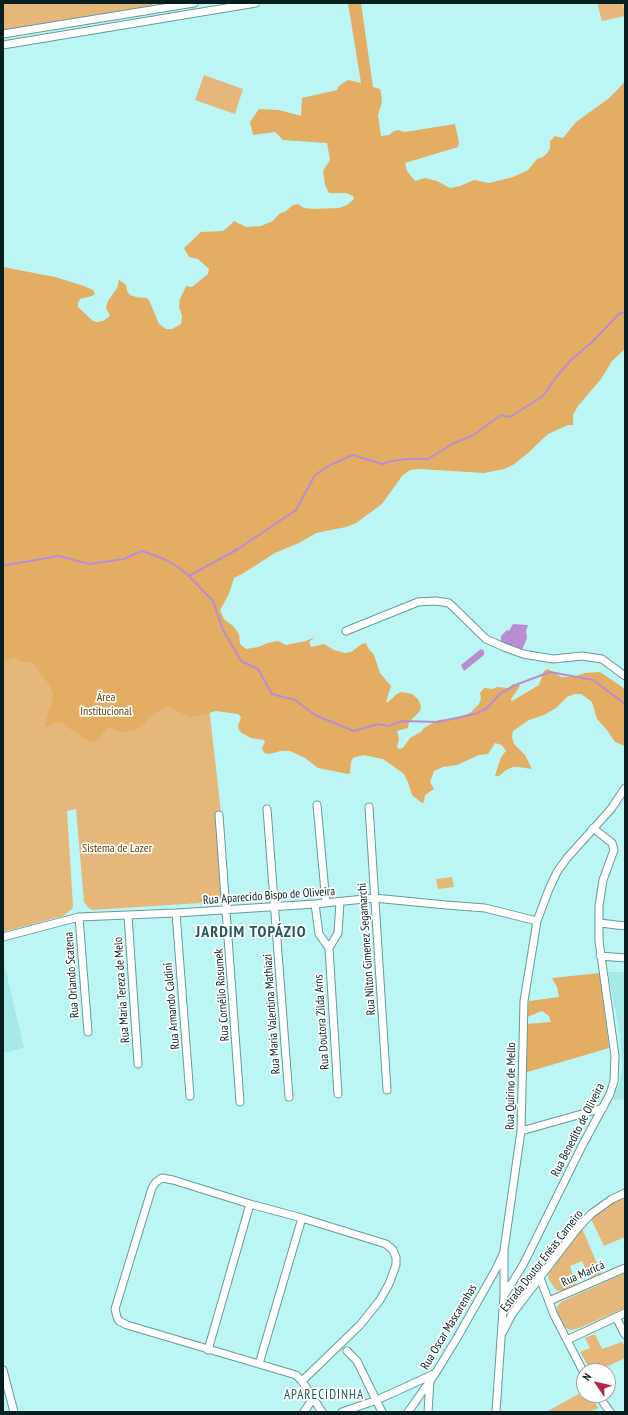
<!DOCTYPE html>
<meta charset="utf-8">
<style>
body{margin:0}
#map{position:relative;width:628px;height:1415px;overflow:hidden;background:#bcf6f4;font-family:"PT Sans Narrow",sans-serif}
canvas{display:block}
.frame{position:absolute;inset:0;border:4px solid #071f1e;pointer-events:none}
.north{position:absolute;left:576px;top:1363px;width:40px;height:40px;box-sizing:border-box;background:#fff;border:1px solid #9ca5a5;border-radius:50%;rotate:304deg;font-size:11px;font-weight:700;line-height:16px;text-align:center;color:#071f1e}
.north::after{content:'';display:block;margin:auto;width:14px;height:18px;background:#b52448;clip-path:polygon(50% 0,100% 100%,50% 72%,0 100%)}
</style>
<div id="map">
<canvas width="628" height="1415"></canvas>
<div class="frame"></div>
<div class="north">N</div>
</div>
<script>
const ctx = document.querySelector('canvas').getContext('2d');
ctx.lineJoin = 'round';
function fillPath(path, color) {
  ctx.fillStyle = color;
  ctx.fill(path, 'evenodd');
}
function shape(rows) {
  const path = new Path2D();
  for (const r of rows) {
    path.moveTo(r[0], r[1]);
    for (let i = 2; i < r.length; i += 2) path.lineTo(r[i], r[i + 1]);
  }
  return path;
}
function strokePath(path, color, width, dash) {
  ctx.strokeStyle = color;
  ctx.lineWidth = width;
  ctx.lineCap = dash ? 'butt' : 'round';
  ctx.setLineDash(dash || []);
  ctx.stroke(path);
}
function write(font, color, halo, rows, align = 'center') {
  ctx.font = font + ' "PT Sans Narrow",sans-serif';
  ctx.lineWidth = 3.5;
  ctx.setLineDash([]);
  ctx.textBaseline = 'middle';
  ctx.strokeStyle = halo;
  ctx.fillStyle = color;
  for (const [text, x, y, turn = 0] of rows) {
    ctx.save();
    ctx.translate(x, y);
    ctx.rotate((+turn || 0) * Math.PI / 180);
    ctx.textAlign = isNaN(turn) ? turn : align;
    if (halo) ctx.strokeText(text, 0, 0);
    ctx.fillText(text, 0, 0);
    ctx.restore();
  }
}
fillPath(shape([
 [3,959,24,1048,3,1053],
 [608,972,625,972,625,1099,613,1100,619,1084,622,1067,620,1034]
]), '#a6e9e7');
fillPath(shape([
 [3,3,153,3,153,7,3,31],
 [597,3,623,3,625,16,602,21],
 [204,75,243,89,235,114,195,100],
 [195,585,221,812,215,813,222,886,222,892,220,899,216,902,92,910,88,907,84,902,76,809,67,811,73,906,72,909,63,916,3,932,3,588],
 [452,877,454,887,438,889,436,879],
 [625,1197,625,1237,604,1246,591,1219,614,1202],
 [582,1228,601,1273,590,1278,582,1261,570,1266,576,1284,561,1291,556,1290,549,1280,548,1272],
 [625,1273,625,1308,577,1329,570,1330,565,1327,557,1312,557,1307,561,1302],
 [595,1334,602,1349,622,1342,625,1347,625,1358,598,1371,591,1371,580,1352,590,1348,585,1338],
 [584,1391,584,1395,591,1395,598,1408,590,1412,546,1412]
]), '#e6b77b');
fillPath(shape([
 [348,3,361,3,373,87,380,89,381,93,382,102,378,115,381,136,389,135,394,131,398,130,405,132,455,124,459,142,458,147,405,163,407,171,415,181,425,178,437,181,450,188,460,186,474,180,489,183,513,177,528,170,537,159,543,157,548,152,550,148,550,141,555,136,563,138,576,122,608,99,621,86,625,81,625,349,612,361,601,379,578,406,573,415,573,425,568,425,548,434,528,453,513,465,504,469,484,473,420,469,410,470,402,476,382,504,356,523,346,527,316,533,299,543,275,553,242,574,234,578,229,594,220,610,224,619,233,626,239,634,240,644,246,649,258,647,268,643,278,641,286,645,306,641,315,637,309,642,311,647,324,644,334,650,345,653,351,652,362,644,366,643,368,648,374,655,380,673,391,686,386,702,388,702,397,694,401,692,412,694,418,699,421,706,420,711,409,722,408,728,397,731,399,739,397,747,399,749,403,748,410,738,421,732,424,728,438,720,456,718,470,713,479,704,481,699,480,693,484,688,493,689,497,687,508,688,513,684,519,684,520,686,511,699,511,700,512,701,539,685,544,671,548,669,561,677,573,677,585,673,600,672,625,689,625,746,615,742,607,730,597,719,592,702,581,694,574,694,567,697,556,708,544,715,529,720,513,731,512,737,514,744,525,755,532,769,518,767,513,767,506,770,499,776,495,776,501,757,506,751,502,745,495,743,488,754,479,755,457,765,443,767,434,771,430,782,434,789,425,795,424,802,422,803,412,795,408,782,404,774,383,759,363,755,353,758,351,762,350,773,348,774,318,768,305,758,290,751,281,751,269,754,264,753,262,748,265,742,264,740,251,738,242,733,239,730,238,726,241,717,238,714,216,711,198,716,191,717,181,713,172,708,167,707,151,715,143,725,134,731,121,732,110,728,107,728,97,741,95,742,85,739,60,722,45,727,45,723,52,703,53,696,50,686,34,664,28,662,19,661,14,657,6,661,3,662,3,267,55,277,84,286,93,290,95,294,92,296,80,299,78,303,78,307,93,321,97,322,103,321,110,316,106,308,108,301,117,288,119,280,126,285,127,291,130,295,136,297,146,298,149,300,159,324,166,329,172,329,181,324,182,316,179,307,180,299,186,286,192,287,208,274,209,269,198,259,189,257,184,248,201,232,223,231,228,227,234,221,246,227,261,226,273,221,279,214,286,211,293,205,298,204,304,208,314,209,339,208,347,205,354,199,353,196,346,193,329,193,325,185,323,171,330,160,327,143,283,140,275,132,253,135,250,122,259,109,279,110,301,116,302,98,337,90,338,87,343,83,348,80,361,83],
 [600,973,609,1048,524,1073,526,1024,551,1022,549,1016,542,1011,527,1017,529,1001,559,997,557,987,552,978]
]), '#e3ad64');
fillPath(shape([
 [513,624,528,625,526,631,527,638,522,650,501,643,501,636,507,630,509,631],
 [481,649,484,651,484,655,464,671,461,665]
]), '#ba8dd3');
strokePath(shape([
 [142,551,166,560,178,567,189,576,213,601,223,630,241,661,258,669,272,694,295,700,315,715,354,731,378,724,388,726,403,721,438,722,475,714,486,709,501,693,518,684,550,672,593,680,625,704],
 [3,564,7,565,59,556,89,564,124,559,142,551],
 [189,576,238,549,296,510,315,475,330,465,353,455,382,464,392,461,407,459,428,459,454,443,472,436,501,415,510,417,543,396,557,376,572,359,592,342,619,314,625,312]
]), '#ba8dd3', 2);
const minor = shape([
 [3,34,194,3],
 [3,45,256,3],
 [346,631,418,602,436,601,449,603,486,639,504,647,523,654,553,659,582,656,602,659,625,676],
 [317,805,326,903],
 [369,807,387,1090],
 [267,809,289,1097],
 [219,815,240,1102],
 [315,904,319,934,329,948,338,1094],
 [176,913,190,1096],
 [128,915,138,1064],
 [79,917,88,1032],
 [600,923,625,926],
 [3,937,79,917,176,913,315,904,374,898,446,905,485,908,537,921],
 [329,948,338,933,340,902],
 [600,956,625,958],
 [521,1131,603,1108],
 [540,1278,554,1315,584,1373],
 [505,1294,523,1265,582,1146,610,1094,614,1081,615,1056,599,941,599,906,603,880,614,850,612,843,593,828],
 [549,1301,625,1268],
 [616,1317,625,1335],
 [503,1332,512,1314,577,1229,591,1214,612,1199,625,1193],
 [567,1340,625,1313],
 [208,1350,250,1204],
 [347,1351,357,1361,382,1412],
 [259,1364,302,1218],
 [3,1370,14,1412],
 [302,1381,360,1325,380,1300,389,1284,396,1265,396,1257,393,1250,386,1244,302,1218,250,1204,173,1180,162,1178,156,1182,152,1188,115,1309,117,1317,119,1321,127,1325,296,1375,302,1381,322,1412],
 [598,1395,610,1412],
 [304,1412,313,1398],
 [342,1412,377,1400,434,1374],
 [408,1412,435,1374,457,1338,496,1269,504,1252],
 [428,1412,430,1381],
 [496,1412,504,1295,504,1250,521,1131,524,1001,537,921,549,889,557,872,567,858,611,809,625,788]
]);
strokePath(minor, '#649b99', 9);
strokePath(minor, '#fff', 7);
write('12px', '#623e00', '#fff', [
 ["Área",106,698],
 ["Institucional",106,712],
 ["Sistema de Lazer",117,849]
]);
write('12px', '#071f1e', '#fff', [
 ["Rua Aparecido Bispo de Oliveira",269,896,-4],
 ["Rua Nilton Gimenez Segamarchi",367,949,-94],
 ["Rua Orlando Scatena",72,975,-94],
 ["Rua Maria Tereza de Melo",122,990,-94],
 ["Rua Cornélio Rosumek",222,995,-94],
 ["Rua Armando Caldini",172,1006,-95],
 ["Rua Maria Valentina Mathiazi",272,1014,-94],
 ["Rua Doutora Zilda Arns",322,1022,-94],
 ["Rua Quirino de Mello",511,1086,-89],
 ["Rua Benedito de Oliveira",578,1130,-63],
 ["Estrada Doutor Enéas Carneiro",542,1261,-52],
 ["Rua Maricá",583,1274,-24],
 ["Rua Oscar Mascarenhas",449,1327,-59]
]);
ctx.letterSpacing = '1px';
write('13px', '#235b59', '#fff', [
 ["APARECIDINHA",324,1395]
]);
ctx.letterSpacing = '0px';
ctx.letterSpacing = '1px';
write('bold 16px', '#235b59', '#fff', [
 ["JARDIM TOPÁZIO",251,932]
]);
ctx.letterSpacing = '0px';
</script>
